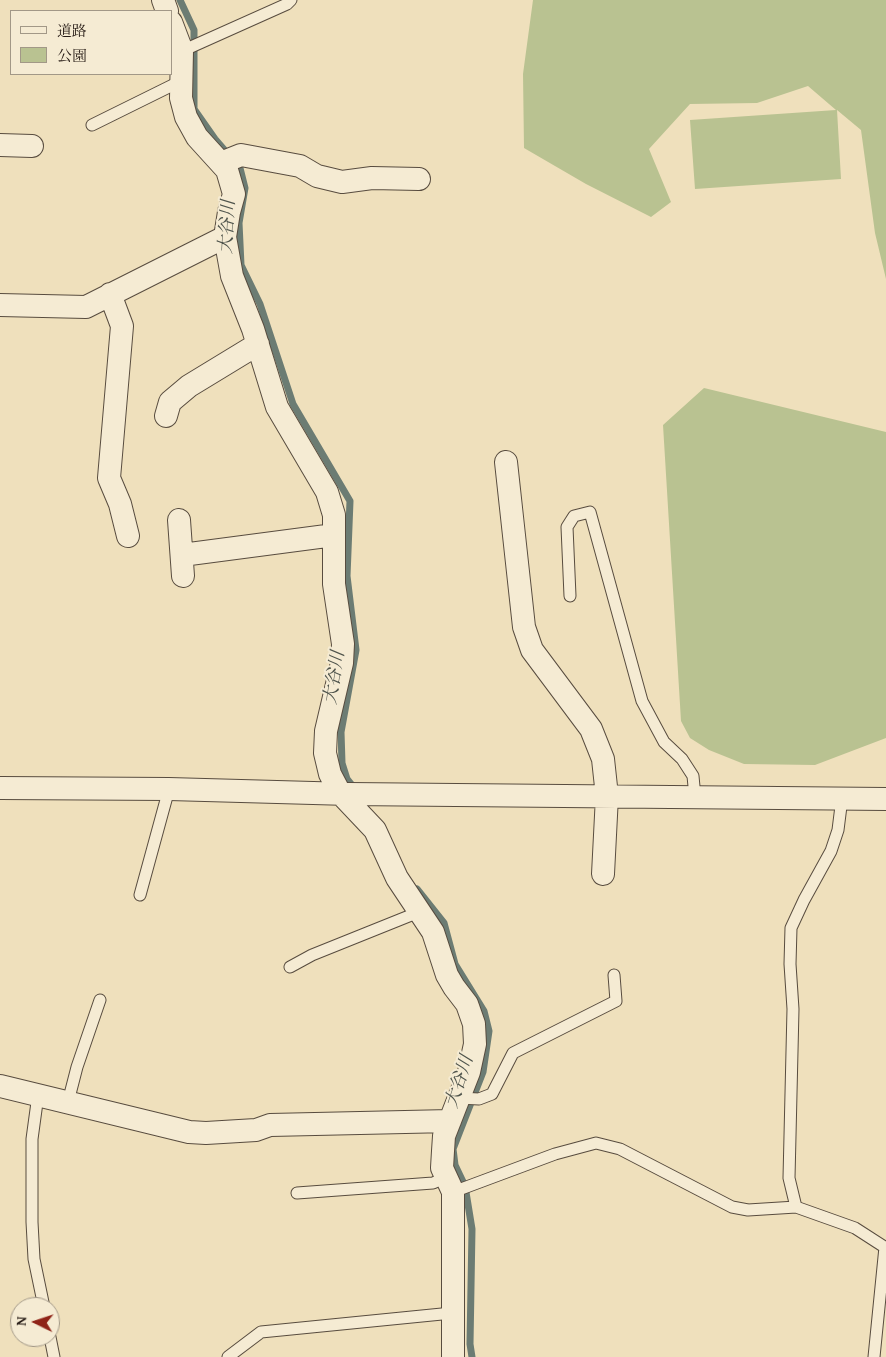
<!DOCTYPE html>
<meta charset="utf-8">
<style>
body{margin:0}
#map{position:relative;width:886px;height:1357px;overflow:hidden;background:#efe0bc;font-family:"Gentium Book Plus","Noto Serif JP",serif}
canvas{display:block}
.legend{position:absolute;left:10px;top:10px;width:162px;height:65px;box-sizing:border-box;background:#f5ebd3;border:1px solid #a29887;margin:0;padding:6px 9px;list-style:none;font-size:15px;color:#261b15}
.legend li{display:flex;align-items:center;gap:10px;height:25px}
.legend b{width:25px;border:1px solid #a29887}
.north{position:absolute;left:10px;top:1297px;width:50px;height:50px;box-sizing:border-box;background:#f5ebd3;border:1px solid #a29887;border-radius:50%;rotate:274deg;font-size:14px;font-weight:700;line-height:20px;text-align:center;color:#261b15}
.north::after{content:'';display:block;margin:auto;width:18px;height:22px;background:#8f2418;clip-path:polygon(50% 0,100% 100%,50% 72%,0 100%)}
</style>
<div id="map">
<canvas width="886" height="1357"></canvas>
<ul class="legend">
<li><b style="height:6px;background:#f5ebd3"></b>道路</li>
<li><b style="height:14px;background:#b9c291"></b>公園</li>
</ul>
<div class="north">N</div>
</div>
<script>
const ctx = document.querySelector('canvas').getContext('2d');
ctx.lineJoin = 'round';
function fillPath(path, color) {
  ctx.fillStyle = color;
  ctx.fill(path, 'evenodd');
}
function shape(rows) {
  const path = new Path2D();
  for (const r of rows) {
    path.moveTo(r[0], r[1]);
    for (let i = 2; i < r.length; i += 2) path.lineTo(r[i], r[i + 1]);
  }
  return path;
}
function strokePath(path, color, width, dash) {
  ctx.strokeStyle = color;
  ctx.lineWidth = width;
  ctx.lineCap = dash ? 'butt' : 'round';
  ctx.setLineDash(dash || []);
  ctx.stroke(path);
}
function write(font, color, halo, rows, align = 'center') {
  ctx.font = font + ' "Gentium Book Plus","Noto Serif JP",serif';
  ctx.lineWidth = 4;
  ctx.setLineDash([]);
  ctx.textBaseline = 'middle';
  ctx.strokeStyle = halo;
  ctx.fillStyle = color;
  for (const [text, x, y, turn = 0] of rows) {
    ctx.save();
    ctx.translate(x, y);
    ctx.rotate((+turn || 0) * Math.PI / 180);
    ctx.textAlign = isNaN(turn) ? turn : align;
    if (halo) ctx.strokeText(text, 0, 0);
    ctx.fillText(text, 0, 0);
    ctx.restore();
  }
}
fillPath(shape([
 [533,0,886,0,886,279,875,233,861,130,837,110,841,179,695,189,690,120,836,110,808,86,757,103,690,104,649,149,671,202,651,217,586,184,524,148,523,74],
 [704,388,886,432,886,738,815,765,744,764,709,750,690,738,681,721,663,425]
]), '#b9c291');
strokePath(shape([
 [180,0,194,30,194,109,215,139,240,168,245,188,239,223,241,265,260,304,293,404,350,501,347,576,356,650,341,732,342,763,347,779,355,789],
 [417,889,444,923,455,964,484,1011,489,1031,483,1072,453,1149,455,1165,465,1186,472,1229,470,1344,472,1357]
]), '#6c7c73', 7);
const service = shape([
 [182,51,287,4,291,0],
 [92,125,181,81],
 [570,596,567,527,574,516,590,512,642,701,664,742,682,759,693,776,695,797],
 [140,895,169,789],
 [290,967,312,955,419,912],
 [38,1095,32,1139,32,1222,34,1259,44,1307],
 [459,1098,479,1099,492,1094,513,1053,616,1001,614,975],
 [68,1102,77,1067,100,1000],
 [453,1192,555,1154,596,1143,620,1149,732,1207,748,1210,796,1207,855,1228,886,1248],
 [297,1193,433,1183,447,1177],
 [796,1207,789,1178,793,1009,790,964,791,928,804,900,831,851,838,830,842,798],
 [50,1337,54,1357],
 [228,1357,261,1332,452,1313],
 [874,1357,885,1247]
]);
const minor = shape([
 [163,0,167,11],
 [171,22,182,51,181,98,186,117,197,137,227,170,234,194,229,212,225,237,232,276,253,329,277,407,327,492,334,515,334,584,343,644,342,663,326,731,325,753,330,774,340,793,375,830,397,878,433,932,447,975,454,987,467,1004,474,1024,475,1044,469,1072,444,1136,443,1151,442,1168,453,1192,453,1357],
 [0,145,32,146],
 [221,163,241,155,300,166,317,176,342,182,372,178,419,179],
 [110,294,122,326,109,478,120,504,128,536],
 [0,305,86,307,225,237],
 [166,416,170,402,189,386,258,344],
 [506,462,524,627,532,650,591,729,603,759,607,796,603,874],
 [179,520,183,576],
 [182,555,334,535],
 [0,788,169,789,349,794,886,799],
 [0,1086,189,1132,206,1133,256,1130,270,1125,450,1121]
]);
strokePath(service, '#584c3f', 13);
strokePath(minor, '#584c3f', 24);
strokePath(service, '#f5ebd3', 11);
strokePath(minor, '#f5ebd3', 22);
write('italic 18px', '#4f544c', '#f5ebd3', [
 ["大谷川",228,227,-87],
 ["大谷川",335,678,-81],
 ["大谷川",460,1082,-72]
]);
</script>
